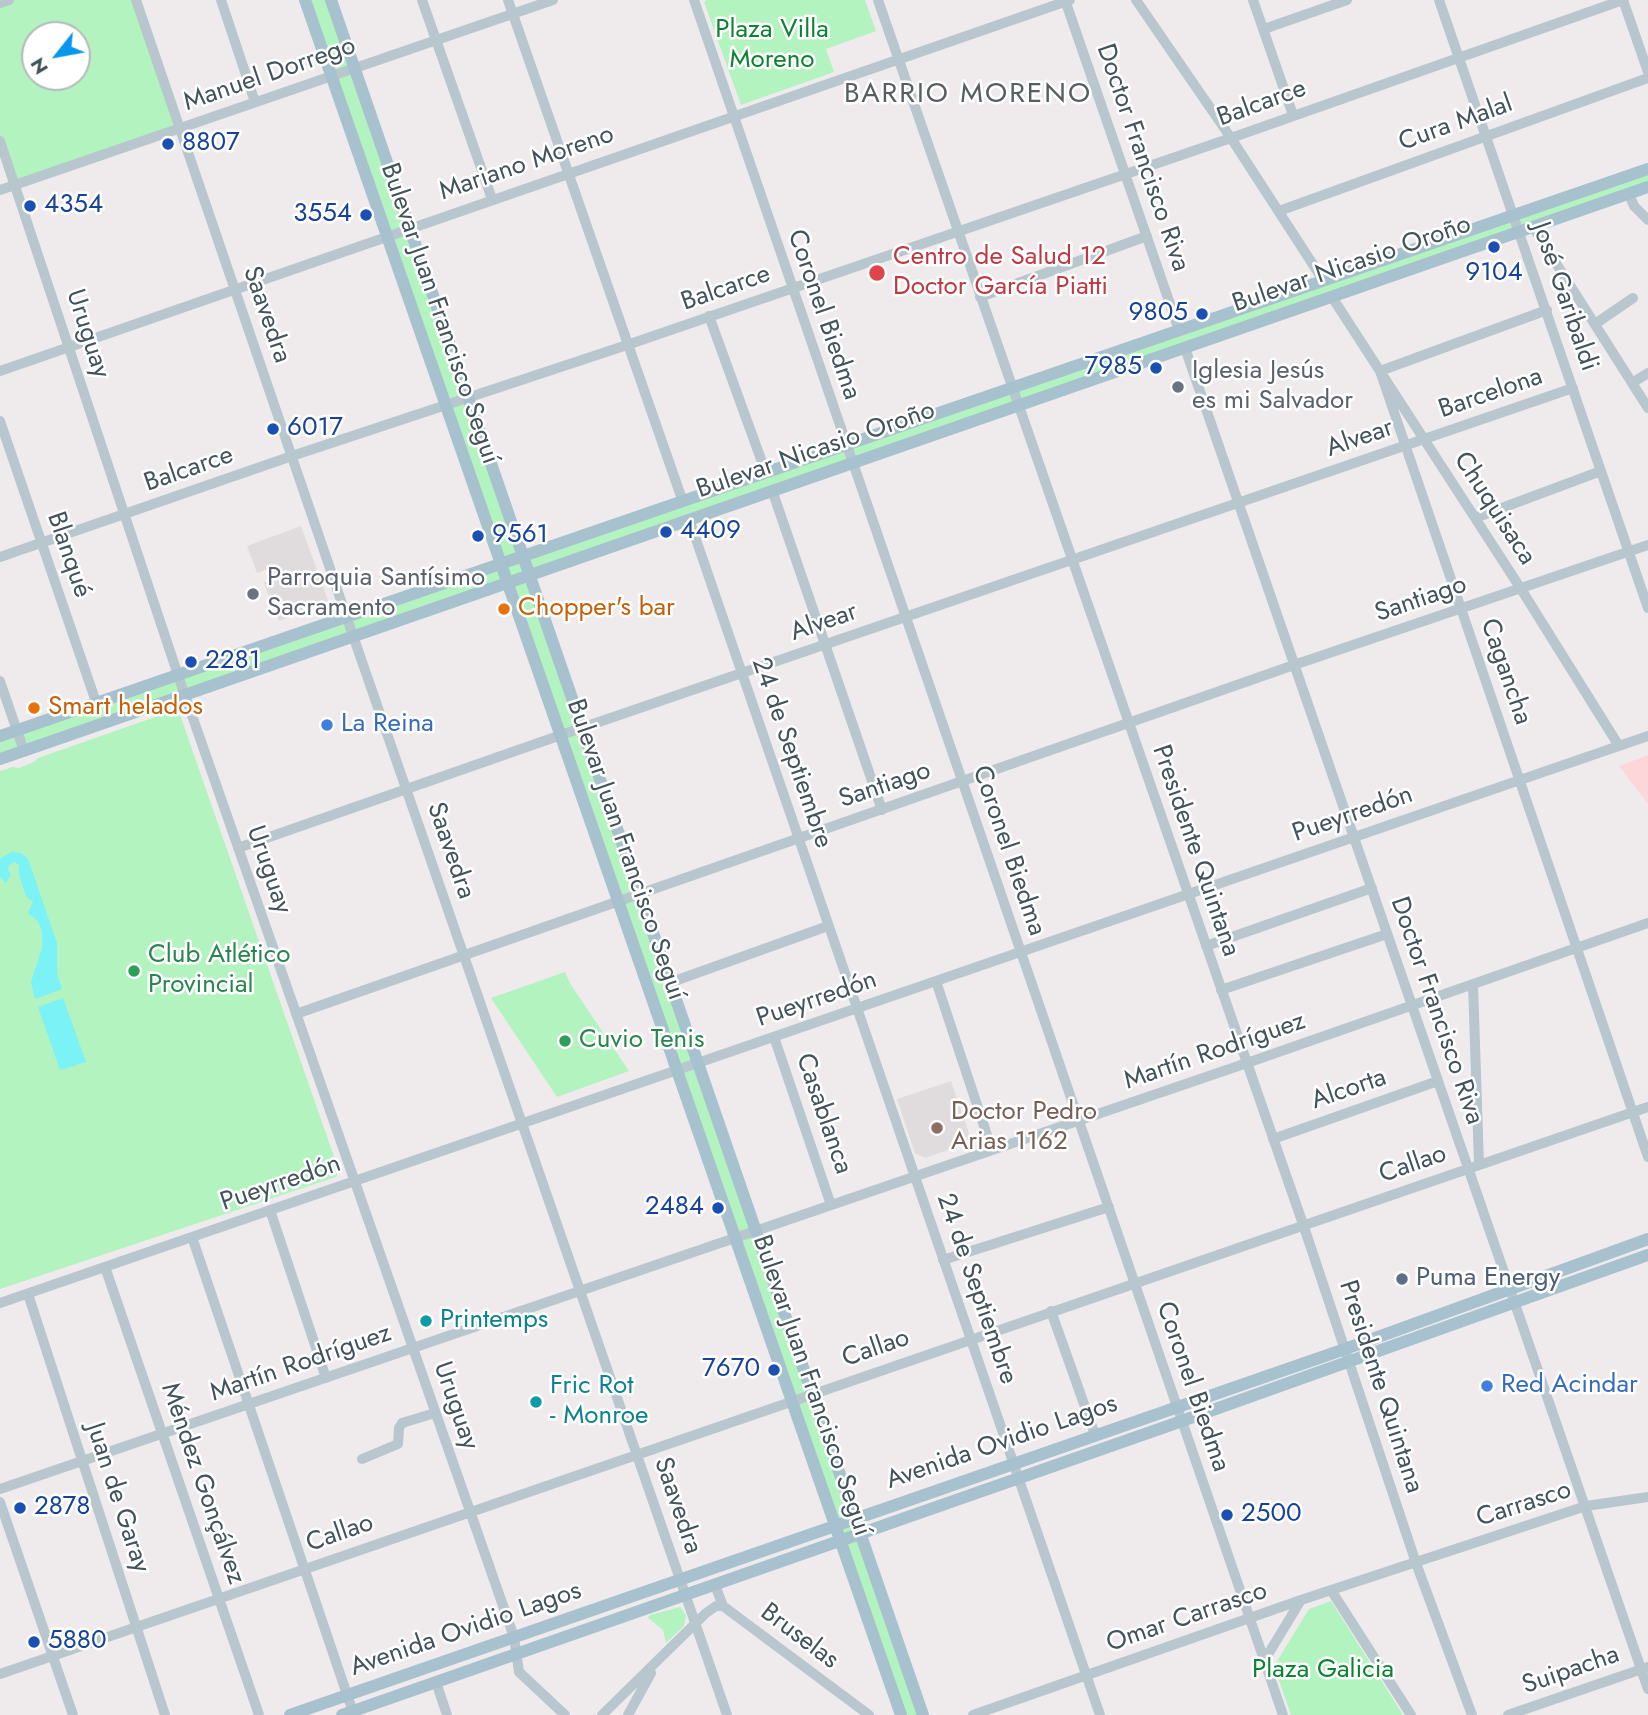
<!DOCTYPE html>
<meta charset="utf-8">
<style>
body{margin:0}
#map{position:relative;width:1648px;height:1715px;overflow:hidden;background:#efebec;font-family:Jost,sans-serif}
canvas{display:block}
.north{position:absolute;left:21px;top:21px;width:70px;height:70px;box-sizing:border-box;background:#fff;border:2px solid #b3babd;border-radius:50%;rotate:239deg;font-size:19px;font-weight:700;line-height:28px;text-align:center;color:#42535b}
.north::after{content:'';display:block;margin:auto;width:24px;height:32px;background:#0696ee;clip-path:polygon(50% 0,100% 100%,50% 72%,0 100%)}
</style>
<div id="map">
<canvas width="1648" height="1715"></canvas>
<div class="north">N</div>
</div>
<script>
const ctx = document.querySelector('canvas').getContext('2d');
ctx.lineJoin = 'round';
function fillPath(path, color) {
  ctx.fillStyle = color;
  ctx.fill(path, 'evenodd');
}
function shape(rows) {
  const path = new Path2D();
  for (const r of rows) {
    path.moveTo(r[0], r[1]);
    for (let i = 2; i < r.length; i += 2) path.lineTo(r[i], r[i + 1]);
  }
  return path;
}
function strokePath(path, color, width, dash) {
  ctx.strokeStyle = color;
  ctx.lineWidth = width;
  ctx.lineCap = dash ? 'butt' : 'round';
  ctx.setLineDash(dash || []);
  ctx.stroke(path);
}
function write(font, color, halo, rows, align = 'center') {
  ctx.font = font + ' Jost,sans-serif';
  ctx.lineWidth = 5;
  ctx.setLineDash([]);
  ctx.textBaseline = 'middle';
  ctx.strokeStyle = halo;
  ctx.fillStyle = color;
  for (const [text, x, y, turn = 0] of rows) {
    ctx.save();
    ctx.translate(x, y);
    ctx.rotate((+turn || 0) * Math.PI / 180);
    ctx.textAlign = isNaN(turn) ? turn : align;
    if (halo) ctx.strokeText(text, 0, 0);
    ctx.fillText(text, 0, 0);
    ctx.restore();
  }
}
fillPath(shape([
 [301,526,329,603,279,621,264,583,271,580,268,569,257,573,247,546],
 [951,1081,972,1142,925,1158,915,1153,897,1099]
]), '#e0dcde');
fillPath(shape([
 [1648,755,1648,804,1619,766]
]), '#fdd6da');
fillPath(shape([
 [9,0,136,0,180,128,15,184,0,141,0,3],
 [35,35,77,35,77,77,35,77],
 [305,0,331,0,523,557,1648,169,1648,187,529,575,923,1715,901,1715,508,582,0,759,0,736,501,564],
 [707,0,865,0,876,31,826,49,834,72,741,105,704,2],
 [178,709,339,1171,336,1177,0,1289,0,771,13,767,19,768,34,762,38,758],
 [565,972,571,985,629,1071,557,1097,491,998],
 [1331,1601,1403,1715,1291,1715,1274,1666,1309,1609],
 [680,1607,686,1615,684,1626,666,1643,663,1630,648,1618,650,1615]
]), '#b3f3c0');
fillPath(shape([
 [11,852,21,853,28,859,57,943,57,973,62,989,35,999,31,982,42,948,42,932,38,921,28,913,33,902,26,896,19,875,19,865,15,862,9,865,8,870,11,874,6,883,0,877,0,859],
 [63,998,86,1062,60,1070,38,1007]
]), '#7bf2f5');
strokePath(shape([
 [136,0,350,627,727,1715],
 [221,0,255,102],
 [422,0,492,199],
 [508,0,683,502],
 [694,0,1283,1715],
 [878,0,1303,1224,1416,1563,1472,1715],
 [1065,0,1179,330],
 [1136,0,1231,138,1323,280],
 [1253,0,1293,115],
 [1439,0,1648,608],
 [1623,0,1648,72],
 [0,3,9,0],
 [1264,29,1347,0],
 [0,141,181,684,514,1637,519,1672,565,1715],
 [0,190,553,0],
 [1629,194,1634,206,1648,220],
 [1279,211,1648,78],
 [1533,227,1648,408],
 [980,297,1147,236],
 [1332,297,1521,589,1619,746],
 [1547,310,1380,371,1648,1157],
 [709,316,766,473],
 [1595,324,1633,298],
 [1185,348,1648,1689],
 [0,371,1070,0],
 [1632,383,1648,373],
 [0,421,96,702],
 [772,490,882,810],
 [1475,518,1601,471],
 [689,519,1100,1715],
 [0,557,292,456,627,345,1231,138,1623,0],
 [0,681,24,751],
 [238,848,561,735,1573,388],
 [1206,946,1372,888],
 [936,981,992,1150],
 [669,983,828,926],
 [1473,984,1479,1164],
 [1221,990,1387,934],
 [296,1014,1294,665,1648,545],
 [774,1037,831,1205],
 [1273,1139,1438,1081],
 [270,1210,326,1378],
 [192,1237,354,1715],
 [943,1260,1109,1207],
 [105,1267,259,1715],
 [28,1294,165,1715],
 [0,1303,1648,736],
 [1051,1311,1095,1435],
 [362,1459,398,1444,399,1428,402,1423,435,1413],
 [0,1489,1247,1063,1648,923],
 [0,1502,73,1715],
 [715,1585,723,1606,869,1715],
 [1331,1590,1411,1715],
 [1264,1661,1301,1600],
 [0,1674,1648,1107],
 [436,1682,447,1715],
 [602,1715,706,1613,716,1606,723,1606],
 [628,1715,651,1673],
 [973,1715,1301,1600,1586,1506,1648,1497],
 [1508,1715,1648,1667]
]), '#b8c7cd', 10);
strokePath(shape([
 [305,0,901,1715],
 [331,0,923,1715],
 [0,736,1648,169],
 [0,759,1648,187],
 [290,1715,1345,1349,1648,1239],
 [342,1715,1165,1427,1648,1255]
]), '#a7c2ce', 12);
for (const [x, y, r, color] of [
 [168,144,7,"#1a4fb4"],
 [30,206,7,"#1a4fb4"],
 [366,215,7,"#1a4fb4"],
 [1494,247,7,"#1a4fb4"],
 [877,273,9,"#e0444e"],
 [1202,314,7,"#1a4fb4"],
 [1156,368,7,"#1a4fb4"],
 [1178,387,7,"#6b7280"],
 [273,429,7,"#1a4fb4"],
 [666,532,7,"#1a4fb4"],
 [478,536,7,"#1a4fb4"],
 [253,594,7,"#6b7280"],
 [504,609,7,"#e8710a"],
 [191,662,7,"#1a4fb4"],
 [34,708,7,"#e8710a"],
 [327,725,7,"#3f7fe0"],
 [134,971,7,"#2e9e5b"],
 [565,1041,7,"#2e9e5b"],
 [937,1128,7,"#8d6e63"],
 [718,1208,7,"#1a4fb4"],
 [1402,1279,7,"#5c6f8a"],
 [426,1321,7,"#0f9aa8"],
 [774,1370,7,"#1a4fb4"],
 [1487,1386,7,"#3f7fe0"],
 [536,1402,7,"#0f9aa8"],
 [20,1508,7,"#1a4fb4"],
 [1227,1515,7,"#1a4fb4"],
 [34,1642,7,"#1a4fb4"]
]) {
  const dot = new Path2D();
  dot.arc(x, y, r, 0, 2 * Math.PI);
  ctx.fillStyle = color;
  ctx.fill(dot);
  strokePath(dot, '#fff', 2.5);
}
write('26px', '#0d8232', '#fff', [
 ["Plaza Villa",772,31],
 ["Moreno",772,61],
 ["Plaza Galicia",1323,1671]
]);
write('26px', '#42535b', '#fff', [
 ["Manuel Dorrego",270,75,-19],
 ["Balcarce",1262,104,-20],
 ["Cura Malal",1456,124,-20],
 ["Doctor Francisco Riva",1142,158,71],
 ["Mariano Moreno",527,164,-19],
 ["Bulevar Nicasio Oroño",1352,265,-19],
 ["Balcarce",726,289,-19],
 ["José Garibaldi",1564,297,71],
 ["Bulevar Juan Francisco Seguí",439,314,71],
 ["Saavedra",266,315,71],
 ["Coronel Biedma",823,315,71],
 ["Uruguay",87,334,72],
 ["Barcelona",1491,394,-19],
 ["Alvear",1360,439,-19],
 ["Bulevar Nicasio Oroño",816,451,-19],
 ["Balcarce",189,470,-19],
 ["Chuquisaca",1494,509,57],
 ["Blanqué",68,555,71],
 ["Santiago",1421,600,-19],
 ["Alvear",824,623,-19],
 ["Cagancha",1505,672,71],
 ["24 de Septiembre",791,753,71],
 ["Santiago",885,786,-19],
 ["Pueyrredón",1353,815,-19],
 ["Bulevar Juan Francisco Seguí",625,850,71],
 ["Saavedra",450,851,71],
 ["Coronel Biedma",1008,851,71],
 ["Presidente Quintana",1195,851,71],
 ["Uruguay",268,870,71],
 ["Pueyrredón",817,1000,-19],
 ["Doctor Francisco Riva",1436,1011,71],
 ["Martín Rodríguez",1215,1052,-19],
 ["Alcorta",1349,1090,-19],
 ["Casablanca",823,1114,71],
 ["Callao",1413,1165,-19],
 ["Pueyrredón",281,1184,-19],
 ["24 de Septiembre",976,1289,71],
 ["Callao",876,1349,-19],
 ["Martín Rodríguez",301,1364,-19],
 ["Bulevar Juan Francisco Seguí",811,1386,71],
 ["Coronel Biedma",1192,1387,71],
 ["Presidente Quintana",1380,1387,72],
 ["Uruguay",455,1406,71],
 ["Avenida Ovidio Lagos",1002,1443,-19],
 ["Méndez Gonçálvez",202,1484,71],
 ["Juan de Garay",117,1498,72],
 ["Carrasco",1524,1505,-18],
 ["Saavedra",677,1506,71],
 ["Callao",340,1534,-19],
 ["Omar Carrasco",1187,1618,-19],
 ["Avenida Ovidio Lagos",466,1630,-19],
 ["Bruselas",799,1637,37],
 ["Suipacha",1571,1671,-19]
]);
write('26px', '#164399', '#fff', [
 ["8807",182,144],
 ["4354",44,206],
 ["3554",352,215,"right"],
 ["9104",1494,274,"center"],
 ["9805",1188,314,"right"],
 ["7985",1142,368,"right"],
 ["6017",287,429],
 ["4409",680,532],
 ["9561",492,536],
 ["2281",205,662],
 ["2484",704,1208,"right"],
 ["7670",760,1370,"right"],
 ["2878",34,1508],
 ["2500",1241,1515],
 ["5880",48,1642]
], 'left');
write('26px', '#be3a42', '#fff', [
 ["Centro de Salud 12",893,258],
 ["Doctor García Piatti",893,288]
], 'left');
write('26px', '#5b616d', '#fff', [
 ["Iglesia Jesús",1192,372],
 ["es mi Salvador",1192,402],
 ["Parroquia Santísimo",267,579],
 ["Sacramento",267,609]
], 'left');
write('26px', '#c56008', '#fff', [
 ["Chopper's bar",518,609],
 ["Smart helados",48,708]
], 'left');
write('26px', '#366cbe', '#fff', [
 ["La Reina",341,725],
 ["Red Acindar",1501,1386]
], 'left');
write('26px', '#27864d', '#fff', [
 ["Club Atlético",148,956],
 ["Provincial",148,986],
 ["Cuvio Tenis",579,1041]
], 'left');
write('26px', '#785e54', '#fff', [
 ["Doctor Pedro",951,1113],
 ["Arias 1162",951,1143]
], 'left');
write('26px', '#4e5e75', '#fff', [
 ["Puma Energy",1416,1279]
], 'left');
write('26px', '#0d838f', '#fff', [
 ["Printemps",440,1321],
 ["Fric Rot",550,1387],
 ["- Monroe",550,1417]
], 'left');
ctx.letterSpacing = '2px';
write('28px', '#575e61', '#fff', [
 ["BARRIO MORENO",968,95]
]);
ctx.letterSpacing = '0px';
</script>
